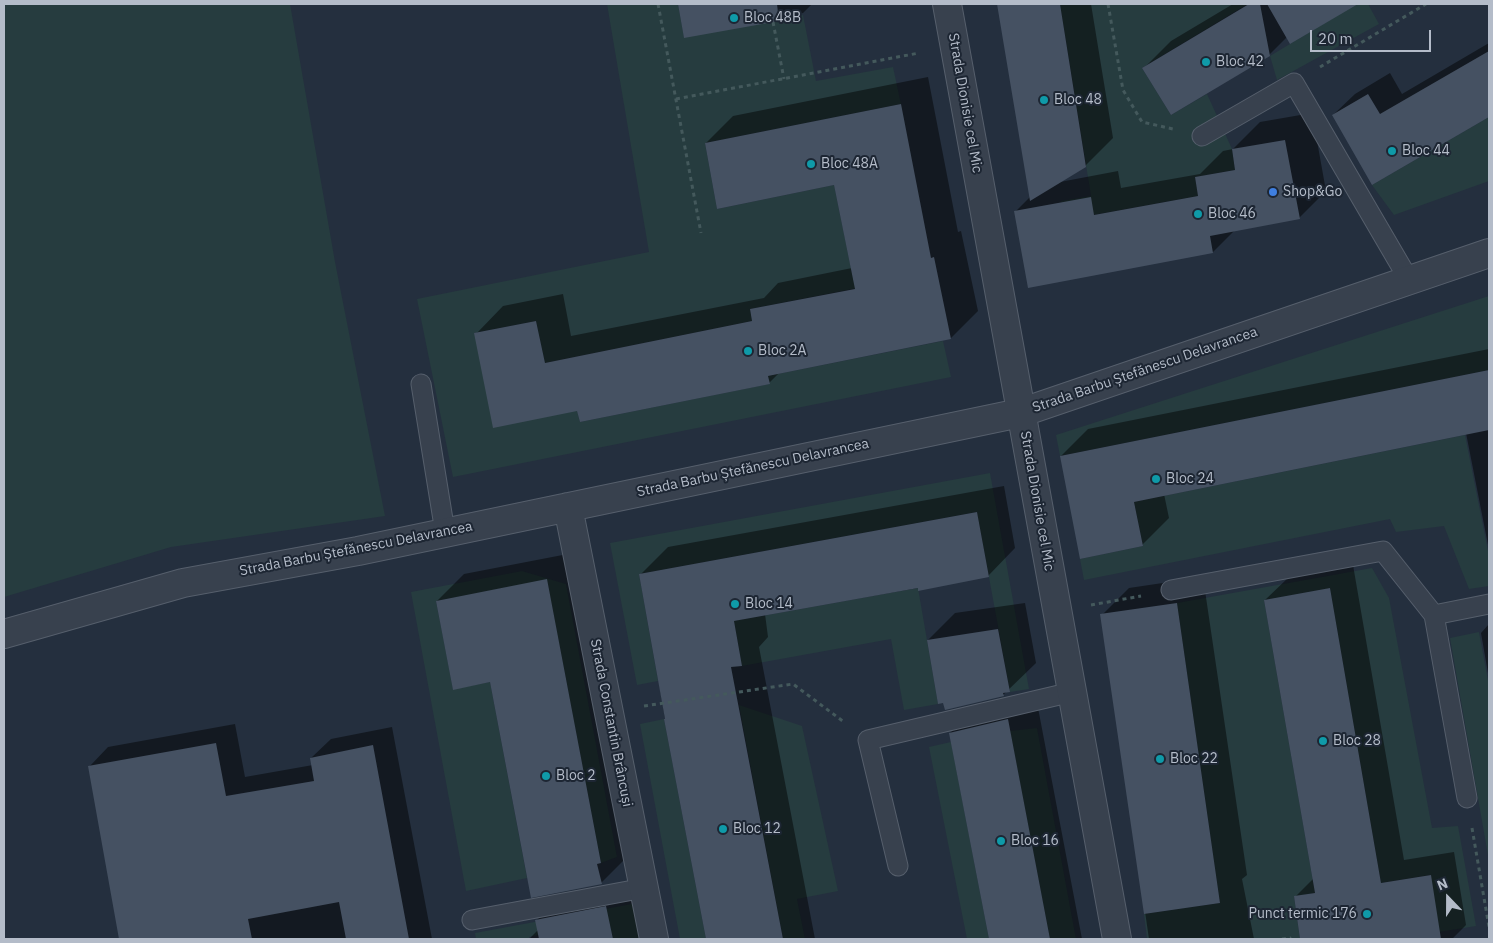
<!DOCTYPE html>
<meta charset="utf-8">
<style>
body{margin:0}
#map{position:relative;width:1493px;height:943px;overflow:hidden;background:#242f3e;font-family:"IBM Plex Sans",sans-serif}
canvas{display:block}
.frame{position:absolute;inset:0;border:5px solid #b4bcc9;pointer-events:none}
.north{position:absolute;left:1423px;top:873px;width:50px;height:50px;-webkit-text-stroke:4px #1d2633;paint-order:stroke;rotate:338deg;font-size:14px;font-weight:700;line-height:20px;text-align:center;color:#b4bcc9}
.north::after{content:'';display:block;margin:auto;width:18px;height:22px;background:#b4bcc9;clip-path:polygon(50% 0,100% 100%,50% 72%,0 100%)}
.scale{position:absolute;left:1310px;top:30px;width:121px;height:22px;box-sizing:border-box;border:2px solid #b4bcc9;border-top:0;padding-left:6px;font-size:15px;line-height:18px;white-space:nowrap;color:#b4bcc9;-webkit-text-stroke:4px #1d2633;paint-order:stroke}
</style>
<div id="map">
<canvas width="1493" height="943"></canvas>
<div class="frame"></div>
<div class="north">N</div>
<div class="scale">20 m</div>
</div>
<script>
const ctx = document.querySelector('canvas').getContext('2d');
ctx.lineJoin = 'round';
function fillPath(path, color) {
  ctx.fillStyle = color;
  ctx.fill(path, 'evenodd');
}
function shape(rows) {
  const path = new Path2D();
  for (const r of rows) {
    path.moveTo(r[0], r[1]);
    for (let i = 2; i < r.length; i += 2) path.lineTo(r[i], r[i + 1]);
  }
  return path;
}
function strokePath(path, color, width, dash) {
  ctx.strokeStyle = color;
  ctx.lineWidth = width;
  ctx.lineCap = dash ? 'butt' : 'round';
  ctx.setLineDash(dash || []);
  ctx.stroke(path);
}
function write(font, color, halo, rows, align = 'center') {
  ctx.font = font + ' "IBM Plex Sans",sans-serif';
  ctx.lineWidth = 4;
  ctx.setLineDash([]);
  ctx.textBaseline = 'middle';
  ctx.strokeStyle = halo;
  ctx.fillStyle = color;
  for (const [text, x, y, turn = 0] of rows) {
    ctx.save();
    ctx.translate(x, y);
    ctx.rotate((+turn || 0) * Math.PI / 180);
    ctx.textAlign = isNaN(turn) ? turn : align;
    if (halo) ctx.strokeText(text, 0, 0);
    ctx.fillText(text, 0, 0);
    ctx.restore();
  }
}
fillPath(shape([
 [4,4,290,4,335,262,385,516,171,547,4,597],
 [607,4,678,4,684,37,803,15,816,81,893,67,901,104,705,143,717,209,834,185,852,273,888,282,750,309,752,321,545,363,536,321,474,333,577,411,580,422,769,384,768,376,943,341,951,377,453,477,417,299,649,252],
 [1060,4,1246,4,1246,5,1142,68,1171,115,1207,94,1232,149,1235,170,1195,177,1198,196,1065,220,1061,201,1091,196],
 [1328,4,1368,4,1379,24,1277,80,1270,56,1335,17],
 [1489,117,1489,181,1394,215,1372,185],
 [1489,296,1489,370,1060,456,1056,435],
 [1465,435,1489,556,1489,586,1469,589,1444,526,1396,532,1390,519,1084,580,1080,559,1143,546,1134,502],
 [990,473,1029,689,1010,692,977,512,639,574,658,681,637,685,610,543],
 [1372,568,1389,598,1432,828,1458,826,1476,926,1439,932,1430,875,1381,883,1330,588,1264,600,1315,893,1294,897,1300,939,1147,939,1144,914,1220,903,1177,603],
 [522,571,566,584,617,857,601,863,547,580,436,601,453,689,490,682,527,878,466,891,411,592],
 [918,588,938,704,904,710,891,639,742,666,734,621],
 [1479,632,1489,686,1489,861,1450,638],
 [739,705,802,726,838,891,797,899,805,939,783,939],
 [664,719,706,939,680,939,640,724],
 [1037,728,1076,939,1050,939,1010,731],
 [951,742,989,939,967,939,929,747],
 [632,904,639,939,613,939,609,921,529,937,529,939,476,939,475,933]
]), '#263c3f');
fillPath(shape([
 [679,4,812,4,803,13,773,20,685,36],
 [999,4,1091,4,1113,138,1085,166,1060,182,1118,171,1121,188,1200,174,1223,151,1233,149,1260,122,1312,113,1326,191,1299,218,1235,230,1213,252,1015,212,1030,197],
 [1233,4,1347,4,1335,16,1287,37,1269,55,1144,68,1171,41],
 [1489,43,1489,115,1373,183,1333,115,1355,94,1390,73,1402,94],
 [928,77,958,232,961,231,978,311,951,338,780,372,769,383,578,409,476,334,503,306,563,294,571,336,764,298,778,283,852,268,835,184,706,143,733,116],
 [1489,349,1489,550,1466,433,1164,494,1169,518,1142,545,1061,456,1088,429],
 [1004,486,1015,548,988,576,765,614,768,637,759,647,815,939,707,939,665,719,641,574,668,547],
 [573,553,628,856,601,883,490,681,437,601,464,574],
 [1353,565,1404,860,1454,852,1466,925,1452,939,1302,939,1295,897,1314,878,1265,600,1289,577],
 [1203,577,1247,875,1242,879,1254,939,1149,939,1102,615,1129,588],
 [1025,603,1036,663,1003,695,928,640,955,613],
 [1489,624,1489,679,1481,633],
 [1035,692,1082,939,990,939,950,733,977,706],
 [235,724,245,777,313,765,311,758,331,739,392,727,432,939,120,939,89,767,108,747],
 [633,880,645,939,531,939,530,938,539,929,537,920,564,893]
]), '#0007');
fillPath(shape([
 [678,4,777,4,779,21,684,38],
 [997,4,1060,4,1086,167,1030,201],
 [1249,4,1260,4,1270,56,1171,115,1142,68],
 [1267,4,1358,4,1290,44],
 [1489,51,1489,117,1372,185,1332,115,1368,94,1380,114],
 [901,104,931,258,934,257,951,339,768,376,770,384,580,422,577,411,493,428,474,333,536,321,545,363,752,321,750,309,855,289,834,185,717,209,705,143],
 [1285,140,1300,219,1210,236,1213,253,1028,288,1014,211,1091,197,1094,215,1198,196,1195,177,1235,170,1232,149],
 [1489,370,1489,430,1134,502,1143,546,1080,559,1060,456],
 [977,512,989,577,918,591,918,588,734,621,742,666,731,667,783,939,706,939,664,719,665,719,639,574],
 [547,579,601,863,597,864,602,884,531,898,490,682,453,690,436,601],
 [1330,588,1381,883,1431,875,1441,939,1300,939,1294,896,1315,893,1264,600],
 [1177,603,1220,903,1144,914,1100,614],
 [998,629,1010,692,1003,693,1004,696,945,710,943,703,938,704,927,640],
 [1008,719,1050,939,989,939,949,733],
 [216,743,226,796,314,781,310,758,373,745,409,939,346,939,339,902,248,919,252,939,119,939,88,766],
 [606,906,613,939,539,939,535,920]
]), '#455162');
const lane = shape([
 [1202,136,1294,83,1409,280],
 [421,384,445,532],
 [1171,590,1383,551,1434,615,1489,604],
 [1434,615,1467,798],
 [898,866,868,740,1072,692],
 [472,920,644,888]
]);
const street = shape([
 [947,4,1117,939],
 [568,507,654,939],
 [4,634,183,583,358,551,1020,413,1489,253]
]);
strokePath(lane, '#565f6c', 21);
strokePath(street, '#565f6c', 30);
strokePath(shape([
 [658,4,701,233],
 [1108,4,1123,90,1142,122,1173,129],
 [773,22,784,79],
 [1320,67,1426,4],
 [676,99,919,53],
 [1091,605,1141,596],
 [644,706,793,684,844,722],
 [1472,828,1489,927],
 [1282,939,1290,938,1290,939]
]), '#44595c', 3, [4, 4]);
strokePath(lane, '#38414e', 19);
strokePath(street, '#38414e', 28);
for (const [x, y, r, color] of [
 [734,18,5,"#0f9aa8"],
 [1206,62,5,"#0f9aa8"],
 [1044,100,5,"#0f9aa8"],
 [1392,151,5,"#0f9aa8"],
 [811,164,5,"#0f9aa8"],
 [1273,192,5,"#3f7fe0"],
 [1198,214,5,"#0f9aa8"],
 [748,351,5,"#0f9aa8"],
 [1156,479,5,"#0f9aa8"],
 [735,604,5,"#0f9aa8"],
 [1323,741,5,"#0f9aa8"],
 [1160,759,5,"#0f9aa8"],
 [546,776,5,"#0f9aa8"],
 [723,829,5,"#0f9aa8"],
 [1001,841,5,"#0f9aa8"],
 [1367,914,5,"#0f9aa8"]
]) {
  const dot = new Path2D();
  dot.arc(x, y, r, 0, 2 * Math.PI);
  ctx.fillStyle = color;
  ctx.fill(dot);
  strokePath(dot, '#1d2633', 2);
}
write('14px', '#b4bcc9', '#1d2633', [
 ["Bloc 48B",744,18],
 ["Bloc 42",1216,62],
 ["Bloc 48",1054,100],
 ["Bloc 44",1402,151],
 ["Bloc 48A",821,164],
 ["Shop&Go",1283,192],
 ["Bloc 46",1208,214],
 ["Bloc 2A",758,351],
 ["Bloc 24",1166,479],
 ["Bloc 14",745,604],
 ["Bloc 28",1333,741],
 ["Bloc 22",1170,759],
 ["Bloc 2",556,776],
 ["Bloc 12",733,829],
 ["Bloc 16",1011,841],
 ["Punct termic 176",1357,914,"right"]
], 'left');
write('14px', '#b4bcc9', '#1d2633', [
 ["Strada Dionisie cel Mic",965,103,80],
 ["Strada Barbu Ștefănescu Delavrancea",1145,370,-19],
 ["Strada Barbu Ștefănescu Delavrancea",753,468,-12],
 ["Strada Dionisie cel Mic",1037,501,80],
 ["Strada Barbu Ștefănescu Delavrancea",356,549,-11],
 ["Strada Constantin Brâncuși",611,723,79]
]);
</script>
